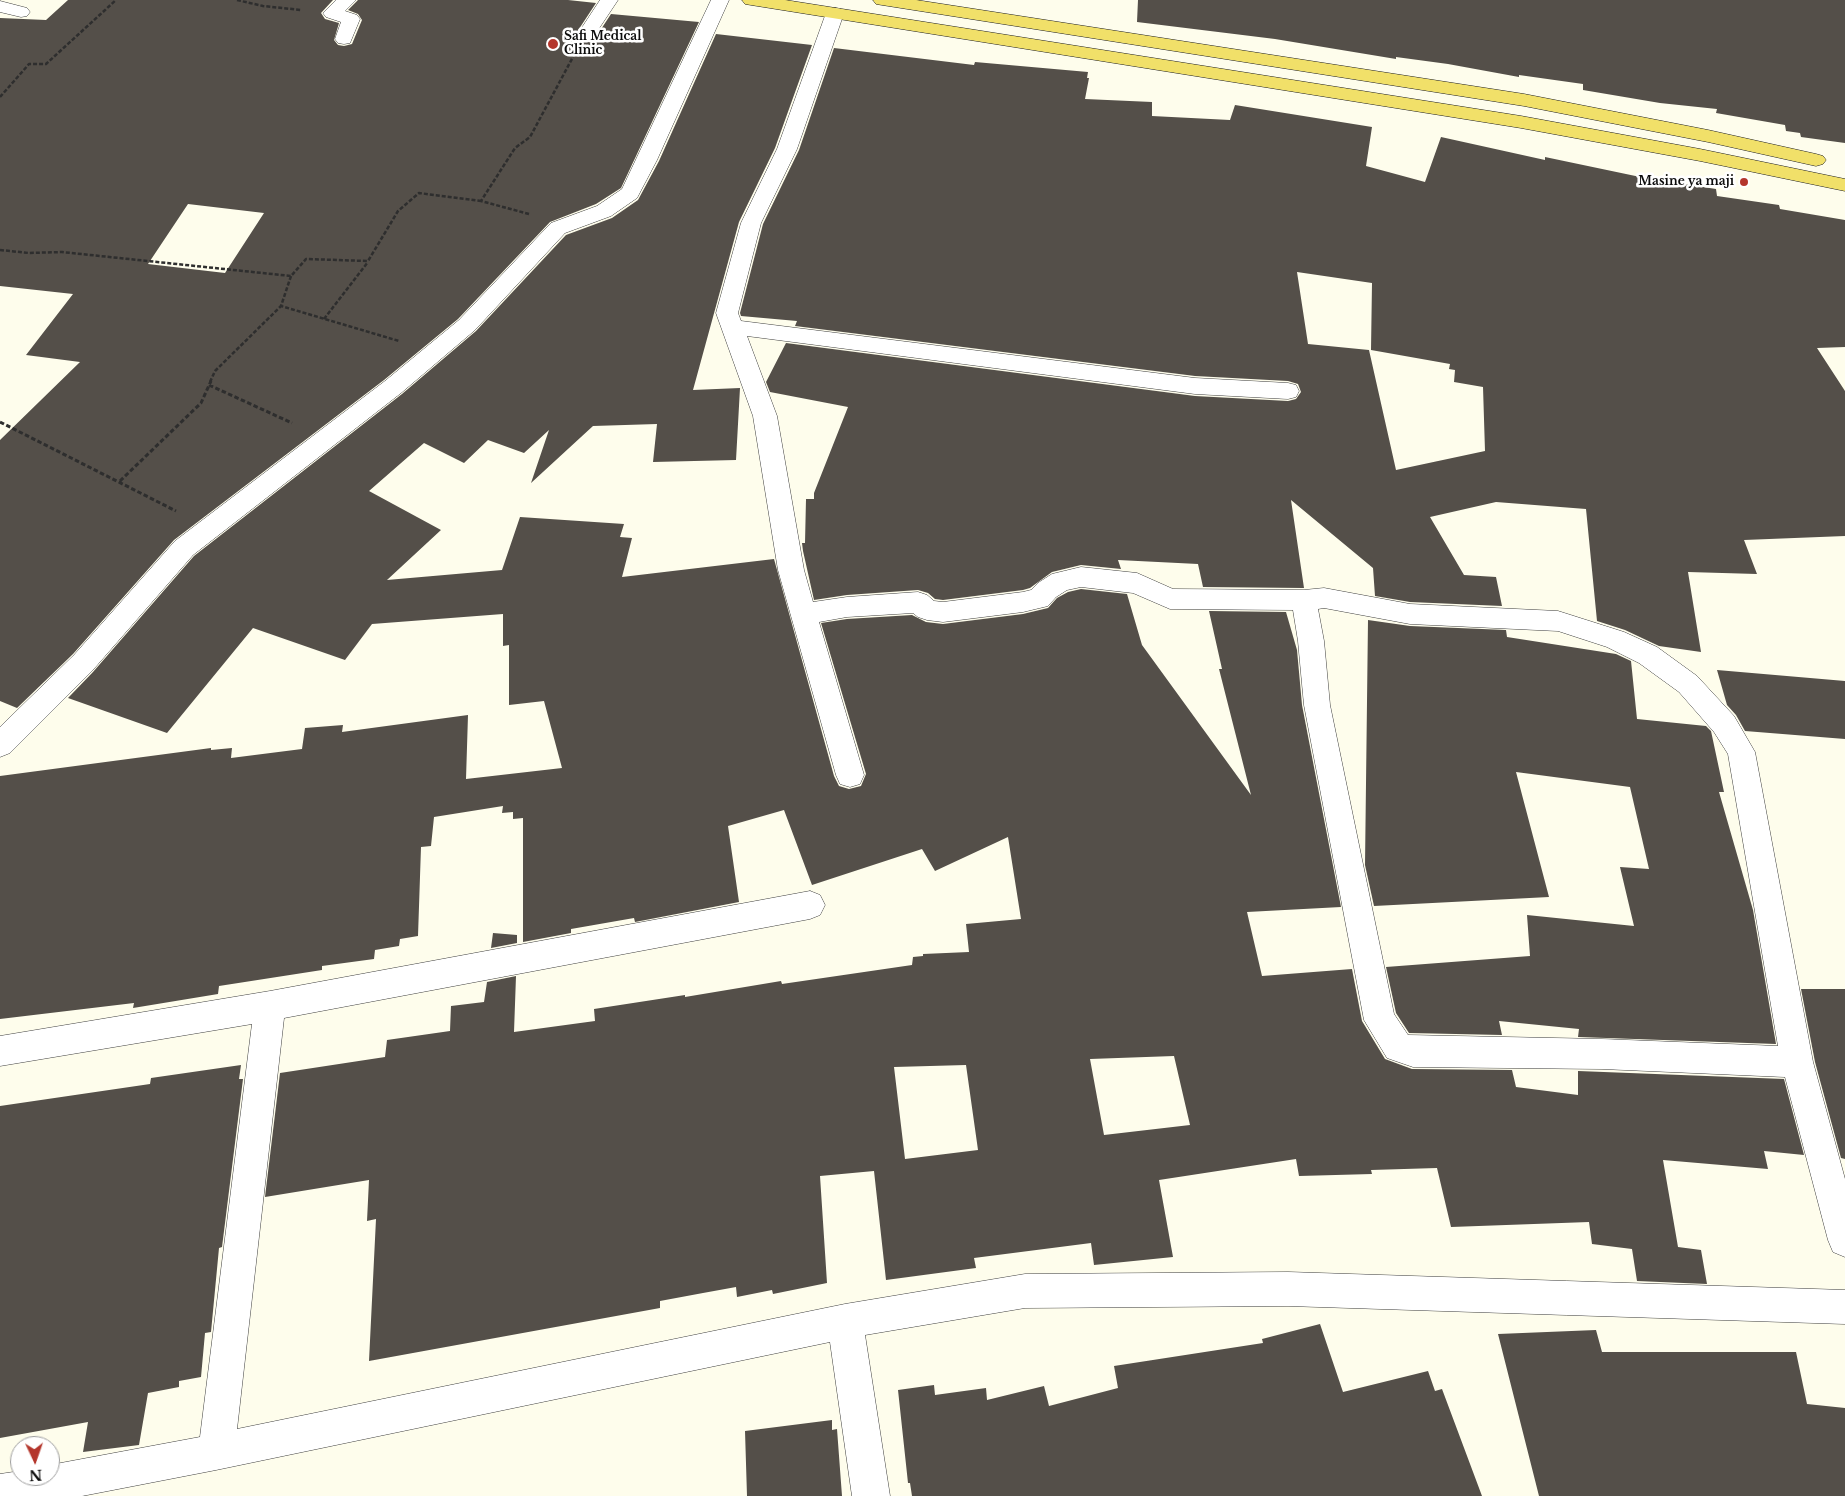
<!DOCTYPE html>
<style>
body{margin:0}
#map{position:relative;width:1845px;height:1496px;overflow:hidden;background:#fefdec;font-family:"Libre Baskerville",serif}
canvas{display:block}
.north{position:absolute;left:10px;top:1436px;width:50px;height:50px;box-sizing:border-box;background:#fff;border:1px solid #9e9e9e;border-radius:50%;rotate:177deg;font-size:14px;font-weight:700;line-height:20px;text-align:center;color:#0c0c0c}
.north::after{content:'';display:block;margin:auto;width:18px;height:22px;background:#b4362c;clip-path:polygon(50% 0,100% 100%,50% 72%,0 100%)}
</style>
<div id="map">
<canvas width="1845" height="1496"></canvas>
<div class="north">N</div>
</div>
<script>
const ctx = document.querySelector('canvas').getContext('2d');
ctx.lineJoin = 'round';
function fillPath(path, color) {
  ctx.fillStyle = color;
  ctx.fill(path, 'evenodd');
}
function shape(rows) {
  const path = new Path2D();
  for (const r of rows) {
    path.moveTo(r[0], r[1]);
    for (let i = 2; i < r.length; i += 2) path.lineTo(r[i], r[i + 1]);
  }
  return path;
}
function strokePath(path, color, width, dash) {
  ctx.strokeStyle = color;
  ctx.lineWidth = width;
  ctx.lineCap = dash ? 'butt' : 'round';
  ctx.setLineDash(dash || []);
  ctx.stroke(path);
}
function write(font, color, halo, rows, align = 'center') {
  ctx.font = font + ' "Libre Baskerville",serif';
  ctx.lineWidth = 5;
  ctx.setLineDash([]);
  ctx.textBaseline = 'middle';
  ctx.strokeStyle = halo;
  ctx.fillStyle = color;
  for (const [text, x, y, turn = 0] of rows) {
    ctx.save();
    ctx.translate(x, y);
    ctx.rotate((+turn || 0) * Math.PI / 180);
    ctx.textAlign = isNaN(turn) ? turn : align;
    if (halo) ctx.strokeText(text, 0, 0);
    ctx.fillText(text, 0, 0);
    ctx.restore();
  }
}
fillPath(shape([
 [68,0,333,0,321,13,325,19,339,23,334,40,338,45,344,46,352,44,362,20,358,14,348,10,358,0,568,0,596,3,575,35,578,40,586,42,594,40,611,14,699,22,621,188,596,204,550,222,458,319,384,380,174,540,73,654,17,708,0,701,0,440,80,362,26,355,73,294,0,286,0,18,46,20],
 [188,204,264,213,225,273,148,264],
 [1138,0,1845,0,1845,143,1801,137,1800,133,1786,131,1785,125,1716,113,1717,109,1660,103,1583,90,1583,84,1519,75,1519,77,1448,64,1396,57,1396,59,1275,39,1137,22],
 [716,34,812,45,775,148,739,222,693,390,740,388,736,460,653,462,657,424,593,426,531,483,549,430,524,453,488,440,464,463,424,443,369,491,441,530,387,580,502,570,520,517,624,524,620,537,632,538,622,577,774,559,834,776,839,786,849,789,861,786,866,774,821,623,847,619,912,615,926,622,943,624,1023,614,1048,608,1057,598,1068,592,1081,589,1127,594,1142,645,1251,795,1219,669,1222,669,1209,611,1286,612,1297,650,1302,705,1341,907,1247,912,1262,976,1352,969,1362,1021,1385,1059,1412,1069,1512,1070,1516,1087,1578,1095,1578,1071,1784,1079,1804,1155,1764,1151,1768,1169,1663,1160,1678,1247,1701,1250,1707,1284,1637,1281,1632,1249,1592,1244,1589,1222,1451,1227,1437,1168,1371,1170,1372,1174,1299,1176,1296,1159,1159,1180,1173,1257,1094,1265,1091,1243,974,1258,976,1268,886,1280,874,1171,820,1176,827,1283,773,1294,772,1290,737,1297,736,1287,703,1293,660,1301,660,1308,369,1361,376,1219,367,1221,369,1180,265,1197,280,1073,385,1057,387,1040,450,1031,451,1006,484,1002,487,982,516,976,514,1032,595,1021,594,1009,685,995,685,997,781,981,782,984,912,965,913,957,923,956,923,954,969,952,966,924,1021,919,1008,837,935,871,922,849,812,885,784,810,728,826,739,902,635,922,634,918,571,929,571,933,523,942,523,818,513,819,513,812,502,813,503,806,434,817,431,846,421,847,418,936,400,939,399,946,375,950,374,959,322,966,322,970,219,986,218,994,133,1008,134,1003,0,1019,0,776,211,748,211,750,232,748,231,758,302,749,305,728,343,725,342,732,468,715,466,779,562,768,544,701,509,705,509,645,503,646,503,614,372,624,345,660,253,628,167,733,68,698,93,672,194,556,402,394,476,331,566,235,612,218,638,200,659,161],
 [1174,1056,1190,1125,1104,1135,1090,1059],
 [966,1065,978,1150,905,1159,894,1067],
 [834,48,974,65,975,62,1088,72,1087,78,1089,78,1085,99,1152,102,1152,116,1230,120,1235,105,1372,127,1366,166,1425,182,1441,137,1545,160,1545,157,1645,178,1716,189,1717,196,1779,205,1780,209,1845,220,1845,347,1817,348,1845,391,1845,536,1744,540,1757,574,1688,572,1701,652,1659,646,1625,630,1597,621,1586,509,1496,502,1430,517,1464,575,1496,577,1502,606,1410,602,1375,596,1373,568,1291,500,1304,588,1203,587,1198,564,1118,560,1121,569,1081,565,1052,572,1030,588,1023,590,943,600,935,599,928,593,918,590,847,595,814,600,803,551,802,543,805,543,806,499,814,499,814,493,848,407,770,392,766,382,786,343,1195,396,1288,401,1296,399,1301,392,1298,384,1288,381,1195,376,795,326,797,321,741,316,740,313,763,224,799,150],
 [1297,272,1372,283,1371,350,1450,364,1449,369,1455,370,1454,382,1483,387,1485,451,1396,470,1369,350,1308,344],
 [1368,620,1410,626,1506,630,1507,637,1616,654,1631,661,1637,719,1706,726,1711,731,1724,792,1719,792,1753,910,1776,1044,1578,1037,1579,1029,1499,1021,1502,1035,1409,1033,1396,1013,1386,967,1530,956,1527,915,1634,926,1620,867,1649,869,1630,787,1516,772,1549,897,1374,906,1365,865],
 [1717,670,1845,681,1845,739,1745,731,1736,715,1727,705],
 [493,933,517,935,517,943,491,948],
 [1801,989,1845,989,1845,1159,1841,1158,1815,1062],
 [241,1065,239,1079,243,1079,222,1247,219,1248,211,1332,205,1333,201,1377,179,1381,179,1387,148,1393,139,1445,83,1452,88,1422,0,1438,0,1106,150,1084,151,1078],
 [1320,1324,1343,1392,1428,1371,1435,1391,1442,1389,1482,1496,912,1496,910,1483,908,1483,898,1390,934,1385,935,1395,986,1388,987,1400,1044,1386,1049,1406,1118,1388,1114,1366,1263,1343,1262,1339],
 [1596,1330,1602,1352,1796,1352,1807,1404,1845,1408,1845,1496,1539,1496,1498,1334],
 [832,1420,832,1430,837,1429,842,1496,747,1496,745,1431]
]), '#544f49');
const street = shape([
 [336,0,356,0,345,11,357,15,360,19,350,43,344,44,338,43,335,39,341,22,326,17,323,13,336,0],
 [600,0,618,0,592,39,586,40,580,39,577,35,600,0],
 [711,0,729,0,657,160,637,198,611,216,565,233,475,330,401,393,193,555,92,671,10,753,0,757,0,727,74,655,175,541,385,381,459,320,551,223,597,206,622,189,711,0],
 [0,1,27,8,30,12,27,16,21,17,0,12,0,1],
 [835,8,841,9,844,13,797,149,761,223,738,313,741,321,1195,378,1288,383,1296,385,1299,391,1296,397,1288,399,1195,394,747,336,777,416,804,570,813,602,847,597,918,592,927,595,934,601,943,602,1023,592,1031,590,1038,583,1052,574,1081,567,1137,573,1173,589,1304,590,1324,588,1410,604,1558,611,1624,632,1657,647,1697,676,1734,716,1755,752,1813,1062,1845,1179,1845,1257,1833,1252,1828,1240,1785,1077,1602,1069,1413,1067,1387,1058,1364,1020,1304,705,1298,641,1293,610,1170,609,1133,593,1081,587,1067,590,1056,597,1048,606,1023,612,943,622,927,620,918,617,913,613,847,617,819,622,864,775,860,784,850,787,840,784,836,775,778,570,753,416,716,313,741,223,777,149,826,13,829,9,835,8],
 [1324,608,1410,624,1558,631,1607,647,1639,663,1679,692,1714,732,1728,754,1778,1046,1602,1039,1408,1035,1394,1014,1330,705,1324,641,1318,609,1324,608],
 [810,891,820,895,825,905,820,915,810,919,284,1018,237,1429,845,1304,1025,1274,1288,1272,1845,1290,1845,1324,1288,1306,1025,1308,865,1335,890,1496,852,1496,830,1342,216,1470,82,1496,0,1496,0,1474,20,1471,20,1476,50,1476,50,1465,200,1437,252,1024,0,1066,0,1036,270,991,810,891]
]);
const primary = shape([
 [742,0,785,0,1521,116,1700,149,1845,179,1845,191,1700,161,1521,128,751,5,745,4,742,0],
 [873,0,916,0,1524,94,1708,130,1816,154,1823,156,1826,160,1823,164,1816,166,1708,142,1524,106,882,5,876,4,873,0]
]);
strokePath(street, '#3f3f3f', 1);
strokePath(primary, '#1d1d1d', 1);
strokePath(shape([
 [237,0,263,6,301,10],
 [0,97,29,64,46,64,116,0],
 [529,214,481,201,515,148,530,137,573,57],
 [0,250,29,253,62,252,291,276,306,259,368,261,398,211,419,193,481,201],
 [291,276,281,306,399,341],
 [324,319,368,262],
 [210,382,215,371,281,306]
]), '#2e2e2e', 2.5, [4, 2]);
strokePath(shape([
 [209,385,292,423],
 [0,422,176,511],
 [120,481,201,403,211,381]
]), '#2e2e2e', 3, [4.5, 2.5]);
fillPath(street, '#fff');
fillPath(primary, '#f1e069');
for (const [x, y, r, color] of [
 [553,44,6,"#b4362c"],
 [1744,182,5,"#b4362c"]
]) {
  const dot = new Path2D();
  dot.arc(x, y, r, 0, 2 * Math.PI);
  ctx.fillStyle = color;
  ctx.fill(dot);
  strokePath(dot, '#fff', 2);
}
write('bold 12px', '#0c0c0c', '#fff', [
 ["Safi Medical",564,37],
 ["Clinic",564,51],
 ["Masine ya maji",1734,182,"right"]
], 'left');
</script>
